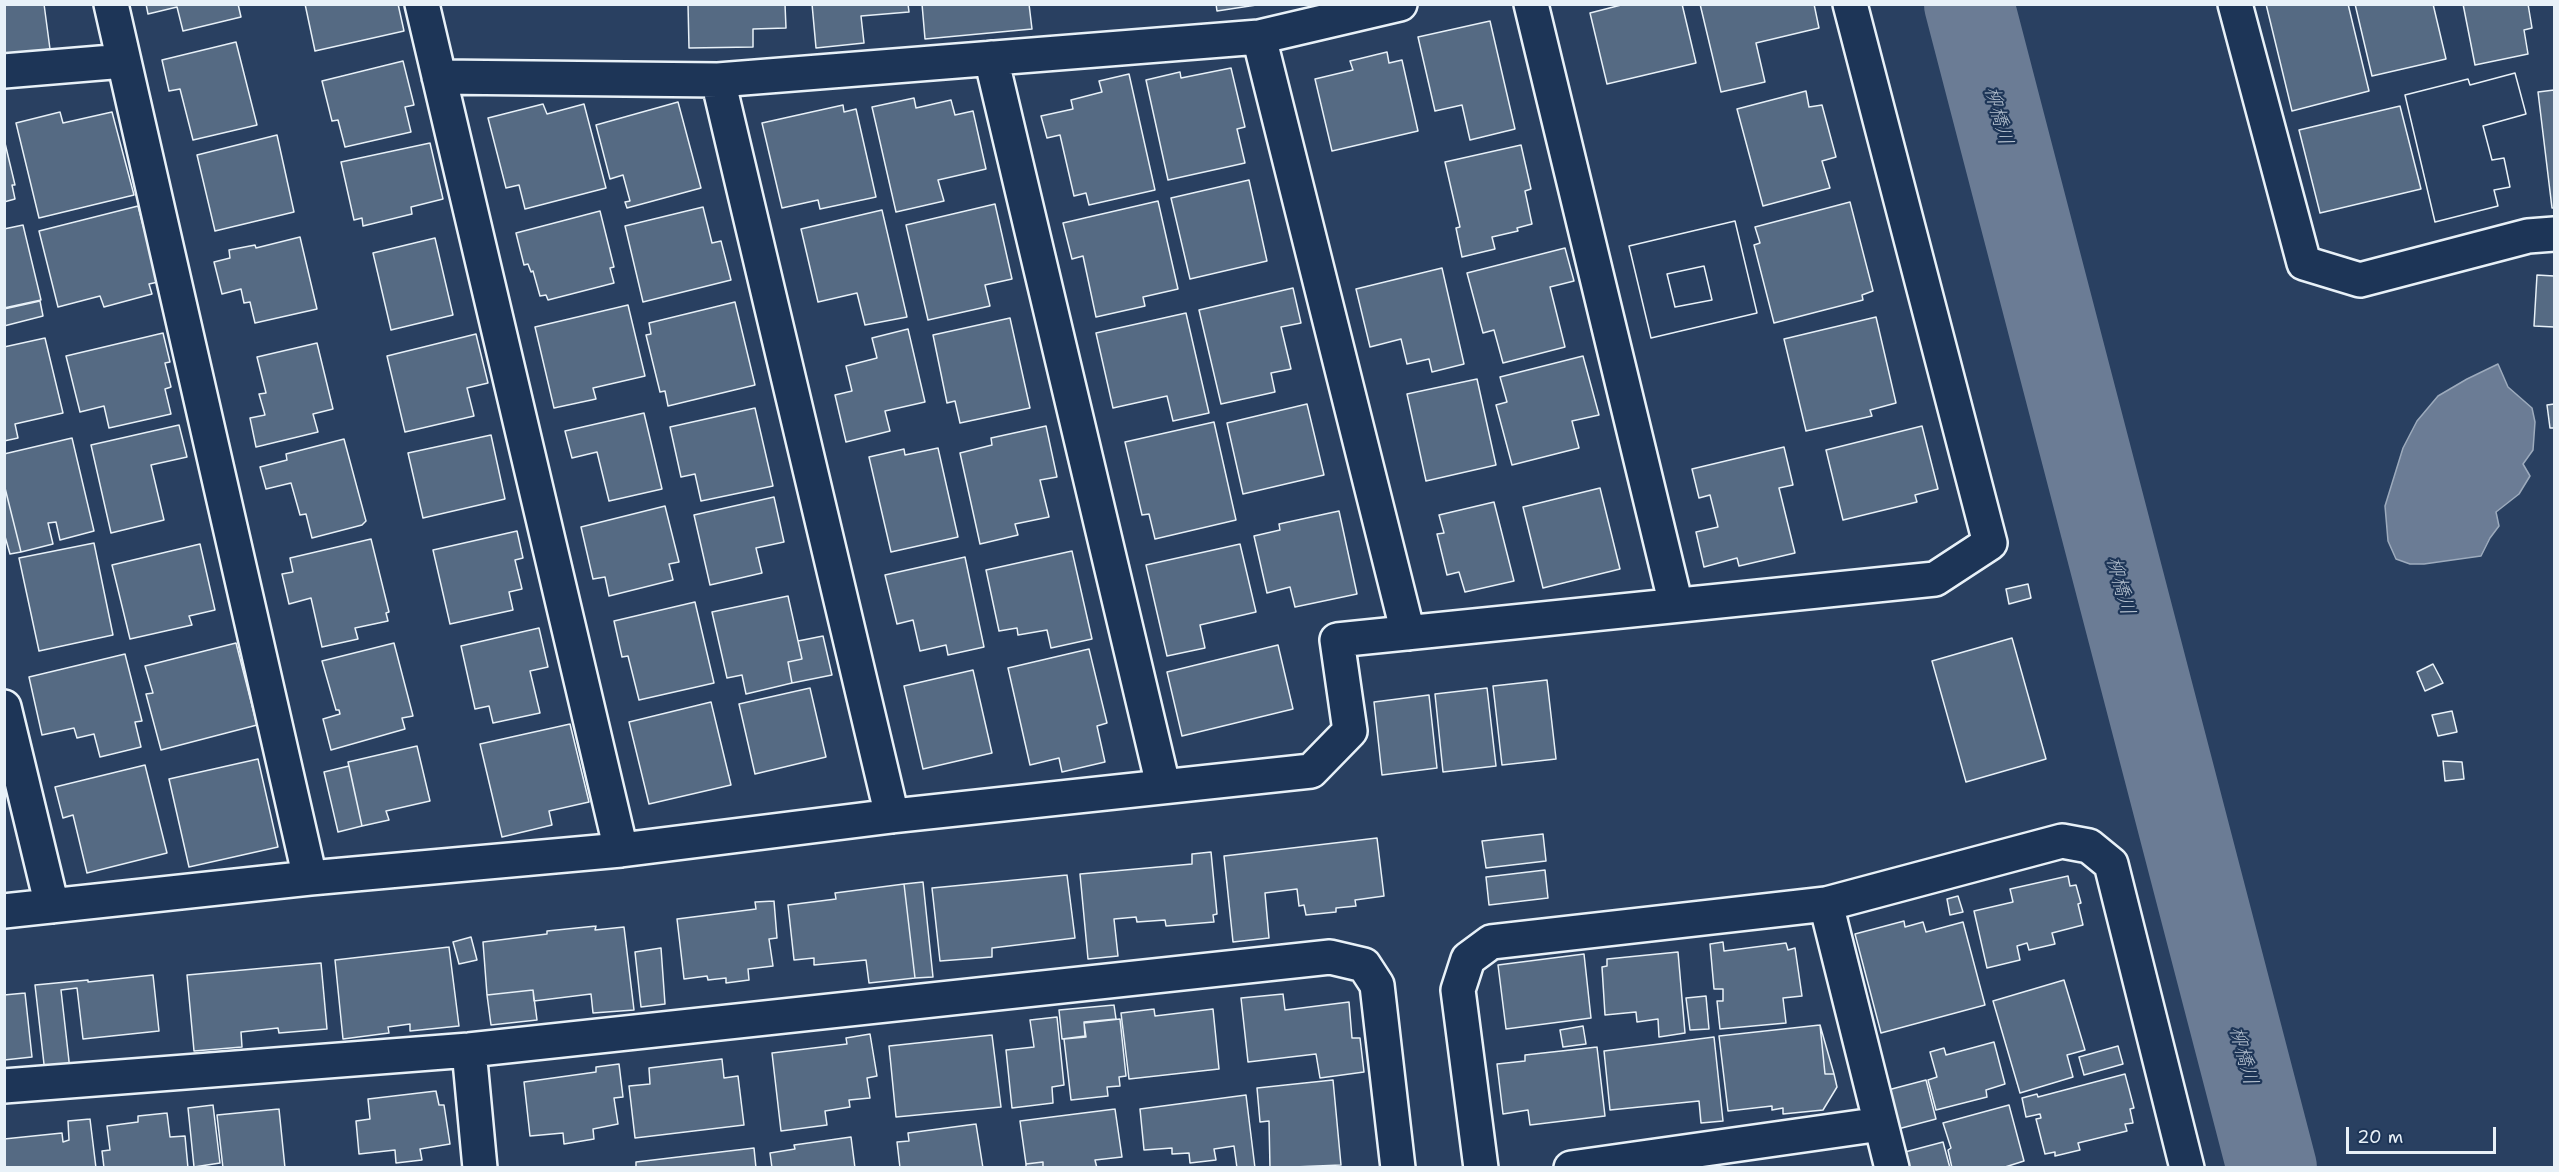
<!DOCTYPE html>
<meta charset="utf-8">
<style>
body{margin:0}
#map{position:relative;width:2559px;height:1172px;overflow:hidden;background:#294061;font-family:"Shantell Sans",sans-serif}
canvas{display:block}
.frame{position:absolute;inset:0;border:6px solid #e8f1f8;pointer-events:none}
.scale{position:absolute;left:2346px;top:1127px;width:150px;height:27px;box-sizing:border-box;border:3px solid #e8f1f8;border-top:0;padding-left:8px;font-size:18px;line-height:21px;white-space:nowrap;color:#e8f1f8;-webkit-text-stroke:4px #1d3557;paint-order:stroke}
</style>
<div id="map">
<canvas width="2559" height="1172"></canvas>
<div class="frame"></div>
<div class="scale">20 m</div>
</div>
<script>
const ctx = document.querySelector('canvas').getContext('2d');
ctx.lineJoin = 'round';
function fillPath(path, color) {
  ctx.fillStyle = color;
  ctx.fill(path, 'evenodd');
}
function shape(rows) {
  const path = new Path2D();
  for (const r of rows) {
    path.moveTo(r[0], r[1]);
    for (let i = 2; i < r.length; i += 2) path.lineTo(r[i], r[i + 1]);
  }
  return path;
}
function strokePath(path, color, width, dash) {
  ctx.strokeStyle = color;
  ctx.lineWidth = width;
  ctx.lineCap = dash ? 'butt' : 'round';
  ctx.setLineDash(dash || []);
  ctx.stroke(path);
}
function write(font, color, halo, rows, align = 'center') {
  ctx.font = font + ' "Shantell Sans","Klee One",sans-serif';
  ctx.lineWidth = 4.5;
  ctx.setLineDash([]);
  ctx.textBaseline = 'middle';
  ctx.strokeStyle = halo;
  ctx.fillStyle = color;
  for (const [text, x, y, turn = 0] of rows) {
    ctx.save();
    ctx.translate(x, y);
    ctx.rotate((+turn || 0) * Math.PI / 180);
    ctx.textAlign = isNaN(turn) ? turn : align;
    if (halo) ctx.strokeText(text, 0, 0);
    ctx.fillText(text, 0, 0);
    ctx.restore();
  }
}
const water = shape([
 [2498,364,2508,387,2532,408,2535,422,2533,450,2523,464,2530,476,2519,494,2496,512,2499,526,2490,538,2481,556,2424,564,2410,564,2396,559,2388,541,2385,506,2403,448,2417,421,2438,396,2467,379,2498,364]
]);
fillPath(water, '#6b7c95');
strokePath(water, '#9dabbd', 1.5);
strokePath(shape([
 [1969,4,2272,1168]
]), '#6b7c95', 90);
const building = shape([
 [4,4,44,4,50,49,4,56,4,4],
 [146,4,238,4,241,17,183,31,177,7,148,14,146,4],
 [305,4,398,4,404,31,315,51,305,4],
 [688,4,785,4,786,28,753,29,753,47,689,48,688,4],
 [812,4,908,4,909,12,861,16,864,43,816,48,812,4],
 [922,4,1029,4,1032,29,925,39,922,4],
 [1216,4,1263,4,1217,11,1216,4],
 [1625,4,1682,4,1696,63,1607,84,1590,13,1625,4],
 [1700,4,1814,4,1819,28,1756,43,1765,82,1721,92,1700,4],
 [2266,4,2348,4,2369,91,2292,111,2266,4],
 [2355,4,2433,4,2446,59,2372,76,2355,4],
 [2463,4,2528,4,2532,28,2524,30,2528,54,2475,65,2463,4],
 [1490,21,1515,129,1470,140,1462,105,1435,111,1418,37,1490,21],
 [236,42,257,125,193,140,180,89,169,91,162,60,236,42],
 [1387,52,1389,63,1402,60,1418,131,1332,151,1315,79,1353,70,1350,61,1387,52],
 [403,61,414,105,405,107,411,132,345,147,338,120,332,121,322,81,403,61],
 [1231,68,1245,127,1237,129,1245,163,1168,180,1146,80,1180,72,1181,78,1231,68],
 [2515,73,2526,114,2483,126,2492,160,2504,158,2510,187,2494,190,2498,206,2435,222,2405,95,2468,79,2470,85,2515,73],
 [2515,73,2526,114,2483,126,2492,160,2504,158,2510,187,2494,190,2498,206,2435,222,2405,95,2468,79,2470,85,2515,73],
 [1129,74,1155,190,1089,205,1086,193,1074,196,1060,135,1047,138,1041,116,1073,109,1071,100,1102,92,1099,81,1129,74],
 [2554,90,2554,208,2552,208,2538,92,2554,90],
 [1806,91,1809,107,1822,105,1836,157,1822,161,1830,188,1763,206,1737,109,1806,91],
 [914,98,916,108,951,100,955,115,973,111,986,169,938,180,944,201,896,212,872,107,914,98],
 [678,102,701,188,627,208,625,202,630,201,623,175,610,179,596,125,678,102],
 [543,104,547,114,584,104,606,188,525,209,519,185,506,188,488,118,543,104],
 [843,105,844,112,856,109,876,197,820,209,818,200,782,208,762,123,843,105],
 [2400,106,2421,189,2320,213,2299,130,2400,106],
 [60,112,63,123,112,112,134,195,39,218,16,123,60,112],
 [277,135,294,212,215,231,197,155,277,135],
 [4,139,15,185,12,185,15,199,4,202,4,139],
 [430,143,443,199,411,207,412,214,363,226,362,218,354,220,341,162,430,143],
 [1521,145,1531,189,1525,191,1532,224,1517,228,1518,231,1492,237,1495,249,1462,257,1456,228,1460,227,1445,162,1521,145],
 [1249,180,1267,261,1190,279,1171,198,1249,180],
 [1158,201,1178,289,1143,297,1145,306,1096,317,1083,256,1072,259,1063,223,1158,201],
 [1850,202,1873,291,1862,295,1863,300,1774,323,1754,245,1760,243,1755,227,1850,202],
 [995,204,1012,279,985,285,990,306,928,320,906,225,995,204],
 [138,206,158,282,149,284,152,294,104,307,100,296,58,307,39,231,138,206],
 [703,207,712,243,721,241,731,280,643,302,625,226,703,207],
 [882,210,907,317,865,325,857,293,818,302,801,229,882,210],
 [600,211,614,267,610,268,614,283,548,300,546,295,540,296,533,271,531,272,528,264,524,265,516,233,600,211],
 [1735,221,1757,313,1651,338,1629,246,1735,221],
 [1704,266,1712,300,1675,307,1667,274,1704,266],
 [1735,221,1757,313,1651,338,1629,246,1735,221],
 [23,225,41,300,4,308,4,229,23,225],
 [300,237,317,309,255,323,250,302,244,303,241,289,222,294,214,262,230,258,229,250,255,245,256,248,300,237],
 [435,238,453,315,391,330,373,253,435,238],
 [1565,248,1574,281,1550,287,1565,347,1503,363,1494,330,1483,333,1467,273,1565,248],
 [1704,266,1712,300,1675,307,1667,274,1704,266],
 [1442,268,1464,364,1432,372,1429,359,1407,364,1401,339,1370,347,1356,289,1442,268],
 [2537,275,2554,276,2554,327,2534,326,2537,275],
 [1293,288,1301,323,1281,327,1291,369,1271,373,1275,392,1221,404,1199,310,1293,288],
 [40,301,43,316,4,326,4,309,40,301],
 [735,302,755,385,668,406,665,391,660,392,646,335,651,334,649,323,735,302],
 [628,305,645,376,593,388,596,399,554,408,535,327,628,305],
 [1186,313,1209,413,1173,421,1167,396,1113,408,1096,333,1186,313],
 [1876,317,1896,403,1870,410,1872,416,1806,431,1784,339,1876,317],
 [1010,318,1030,408,960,423,955,401,947,403,933,335,1010,318],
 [908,329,925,402,885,411,890,431,846,442,835,395,852,391,846,366,877,358,872,338,908,329],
 [163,333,170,362,165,363,171,387,165,389,171,414,109,428,104,406,80,412,66,356,163,333],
 [476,334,488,383,467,388,474,416,405,432,387,356,476,334],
 [45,338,63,413,15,424,18,438,4,441,4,347,45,338],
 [317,343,333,409,313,414,318,432,256,447,250,418,265,415,259,394,266,393,257,357,317,343],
 [1583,356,1599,415,1572,421,1579,448,1512,465,1496,405,1507,402,1500,377,1583,356],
 [1477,379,1496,465,1426,481,1407,394,1477,379],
 [1307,404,1324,475,1243,494,1227,423,1307,404],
 [2554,404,2554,428,2550,428,2547,405,2554,404],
 [755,408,773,486,701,501,695,474,681,477,670,427,755,408],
 [644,413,662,489,609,501,597,452,572,458,565,431,644,413],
 [1214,422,1236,520,1155,539,1149,514,1142,515,1125,442,1214,422],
 [179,425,187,457,151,465,164,520,111,533,91,445,179,425],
 [1046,426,1057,477,1040,480,1049,517,1015,524,1018,535,980,544,960,453,992,445,991,438,1046,426],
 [1922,426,1938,489,1915,495,1917,502,1843,520,1826,450,1922,426],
 [491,435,505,499,423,518,408,453,491,435],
 [72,438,94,531,60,540,56,522,48,523,53,544,21,552,4,484,4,454,72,438],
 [344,439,366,521,362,525,312,538,306,514,300,515,291,483,266,489,260,467,287,460,286,454,344,439],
 [1784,447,1793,485,1779,488,1795,553,1739,566,1737,558,1704,567,1696,532,1718,527,1710,495,1699,498,1692,469,1784,447],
 [938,448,958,537,891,552,869,457,904,449,905,455,938,448],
 [4,484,21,552,10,554,4,533,4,484],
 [1600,488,1620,569,1543,588,1523,507,1600,488],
 [774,497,784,542,756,548,762,573,710,585,694,515,774,497],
 [1494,502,1514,581,1465,592,1459,572,1447,575,1437,534,1444,533,1439,515,1494,502],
 [665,506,679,562,669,564,673,580,609,596,605,577,593,579,581,527,665,506],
 [1339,511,1357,594,1295,607,1290,587,1267,593,1254,536,1280,530,1279,524,1339,511],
 [517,531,523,558,515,560,522,589,509,592,513,610,450,624,433,550,517,531],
 [371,539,389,612,386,613,388,621,355,628,358,639,322,647,311,598,289,604,282,574,293,572,290,558,371,539],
 [94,543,113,635,39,651,19,558,94,543],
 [200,544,215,610,189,616,192,625,130,639,112,565,200,544],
 [1240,544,1256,612,1200,625,1205,648,1167,656,1146,565,1240,544],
 [1072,551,1092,639,1051,648,1047,630,1018,635,1017,628,999,631,986,570,1072,551],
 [965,557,984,647,948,655,946,645,920,651,913,620,897,624,885,575,965,557],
 [2028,584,2031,598,2009,604,2006,589,2028,584],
 [788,596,802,659,788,662,792,683,746,694,742,675,727,678,712,612,788,596],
 [695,602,714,683,639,700,628,656,622,657,614,621,695,602],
 [539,628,548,667,530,671,540,713,493,723,489,706,475,709,461,646,539,628],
 [823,636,832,675,792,683,788,662,802,659,798,641,823,636],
 [2012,638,2046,759,1966,782,1932,661,2012,638],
 [236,643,257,725,161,750,146,694,153,693,145,666,236,643],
 [394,643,413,716,402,718,405,729,331,750,323,719,340,714,339,710,336,710,322,661,394,643],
 [1278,645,1293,709,1182,736,1167,672,1278,645],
 [1089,649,1107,723,1097,726,1105,762,1062,772,1059,758,1030,765,1008,668,1089,649],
 [125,654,142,721,135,722,141,747,100,757,94,734,77,738,74,728,42,735,29,677,125,654],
 [2433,664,2443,683,2425,691,2417,672,2433,664],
 [973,670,992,753,923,769,904,686,973,670],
 [1547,680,1556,759,1502,765,1493,686,1547,680],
 [810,688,826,757,755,774,739,704,810,688],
 [1487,688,1496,766,1443,772,1435,694,1487,688],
 [1429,695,1437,768,1382,775,1374,702,1429,695],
 [711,702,731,785,649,804,629,722,711,702],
 [2452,711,2457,732,2438,736,2432,715,2452,711],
 [570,724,589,802,549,811,552,825,502,837,480,744,570,724],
 [417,746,430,801,386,811,389,820,362,826,348,762,417,746],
 [258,759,278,847,189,867,169,779,258,759],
 [2443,761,2462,762,2464,779,2445,781,2443,761],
 [145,765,167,853,87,873,73,815,63,818,55,787,145,765],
 [349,766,362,826,338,832,324,772,349,766],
 [1543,834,1546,861,1486,868,1482,841,1543,834],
 [1377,838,1384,896,1355,900,1356,906,1336,908,1336,912,1306,915,1304,905,1299,906,1297,889,1265,893,1269,938,1233,942,1224,856,1377,838],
 [1211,852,1217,914,1213,915,1214,922,1166,926,1165,920,1137,922,1136,917,1114,919,1118,956,1088,959,1080,874,1192,864,1192,854,1211,852],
 [1545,870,1548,898,1489,905,1486,877,1545,870],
 [1067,875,1075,938,992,948,992,957,940,961,932,888,1067,875],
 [2068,876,2070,886,2076,885,2081,903,2078,904,2083,925,2052,933,2055,944,2029,950,2027,943,2017,946,2020,960,1987,968,1974,911,2013,902,2010,889,2068,876],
 [923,882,933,977,915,978,904,884,923,882],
 [904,884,915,978,869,983,866,960,814,965,814,958,794,960,788,905,836,899,835,893,904,884],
 [1958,896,1963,912,1950,915,1947,899,1958,896],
 [774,901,777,938,769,939,773,966,748,969,749,980,726,983,726,978,708,980,707,976,684,979,677,919,756,909,755,902,774,901],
 [1904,921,1905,927,1923,922,1926,932,1963,922,1985,1005,1881,1033,1855,934,1904,921],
 [596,926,595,930,624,927,634,1010,593,1013,591,994,534,1001,533,990,487,995,483,942,547,934,547,931,596,926],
 [471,937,477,960,459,964,453,942,471,937],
 [1723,942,1724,951,1786,943,1788,950,1795,948,1802,996,1783,998,1786,1023,1720,1029,1717,1001,1723,1001,1723,989,1714,989,1710,944,1723,942],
 [449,947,459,1026,410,1031,410,1024,388,1027,389,1033,343,1039,335,960,449,947],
 [661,948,665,1004,641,1007,635,952,661,948],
 [1678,952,1685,1033,1659,1037,1658,1019,1637,1022,1636,1012,1605,1015,1602,967,1607,966,1607,959,1678,952],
 [1584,954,1591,1018,1506,1029,1498,965,1584,954],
 [321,963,327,1029,279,1033,278,1028,241,1032,242,1047,194,1051,187,975,321,963],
 [153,975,159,1031,83,1039,77,988,61,990,70,1070,45,1073,35,985,88,980,88,982,153,975],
 [2064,980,2085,1050,2067,1055,2073,1077,2020,1093,1993,1001,2064,980],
 [533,990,537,1020,491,1025,487,995,533,990],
 [25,993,32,1057,4,1060,4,995,25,993],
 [1283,994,1285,1010,1349,1002,1352,1038,1360,1038,1364,1072,1320,1078,1316,1054,1248,1062,1241,998,1283,994],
 [1706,996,1709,1029,1690,1030,1686,998,1706,996],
 [1114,1005,1116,1019,1084,1022,1085,1036,1062,1039,1059,1010,1114,1005],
 [1154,1009,1155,1016,1213,1009,1219,1069,1129,1079,1121,1013,1154,1009],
 [1057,1017,1064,1085,1052,1087,1053,1103,1012,1108,1006,1050,1034,1047,1030,1020,1057,1017],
 [1120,1019,1126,1076,1119,1077,1120,1086,1107,1087,1108,1096,1071,1100,1064,1039,1086,1037,1084,1023,1120,1019],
 [1820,1025,1825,1074,1834,1074,1837,1087,1823,1110,1783,1114,1783,1108,1772,1110,1772,1106,1728,1111,1719,1036,1820,1025],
 [1820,1025,1834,1074,1825,1074,1820,1025],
 [1583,1026,1586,1044,1563,1047,1560,1030,1583,1026],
 [870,1034,877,1076,867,1078,870,1098,849,1100,850,1107,825,1111,827,1125,781,1131,772,1053,847,1044,846,1038,870,1034],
 [992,1035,1001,1107,896,1117,889,1046,992,1035],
 [1714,1037,1723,1121,1701,1123,1699,1101,1610,1110,1604,1051,1714,1037],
 [1994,1042,2005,1084,1986,1090,1987,1097,1936,1110,1928,1080,1937,1077,1930,1052,1944,1048,1946,1055,1994,1042],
 [2118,1046,2123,1064,2084,1075,2079,1057,2118,1046],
 [1597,1047,1605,1116,1530,1125,1528,1110,1503,1114,1497,1064,1525,1061,1525,1055,1597,1047],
 [722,1059,724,1078,738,1076,744,1125,635,1138,629,1086,650,1084,649,1068,722,1059],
 [619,1064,623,1097,614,1098,618,1124,593,1129,594,1139,564,1144,563,1133,530,1136,524,1082,596,1072,596,1067,619,1064],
 [2125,1074,2134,1108,2130,1109,2133,1123,2125,1124,2127,1131,2078,1143,2080,1150,2055,1156,2055,1152,2045,1154,2036,1119,2041,1118,2040,1114,2026,1117,2022,1098,2037,1094,2038,1097,2125,1074],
 [1333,1080,1341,1165,1270,1168,1269,1121,1260,1122,1257,1088,1333,1080],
 [1926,1080,1936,1119,1898,1129,1888,1090,1926,1080],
 [436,1091,439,1105,444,1105,450,1144,420,1149,422,1160,396,1163,395,1150,359,1154,356,1121,370,1119,368,1099,436,1091],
 [1246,1095,1255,1168,1237,1168,1234,1146,1214,1149,1216,1160,1190,1163,1189,1153,1172,1154,1172,1148,1144,1150,1140,1109,1246,1095],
 [213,1105,220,1163,194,1167,188,1108,213,1105],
 [2009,1105,2024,1161,2002,1168,1952,1168,1948,1150,1951,1148,1943,1123,2009,1105],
 [279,1109,285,1168,223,1168,217,1115,279,1109],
 [1115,1109,1122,1157,1095,1160,1097,1168,1043,1168,1043,1162,1026,1164,1020,1121,1115,1109],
 [167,1113,170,1137,185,1136,188,1168,104,1168,102,1151,110,1150,107,1126,138,1122,138,1116,167,1113],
 [90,1119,96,1168,4,1168,4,1139,62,1133,63,1142,69,1140,68,1121,90,1119],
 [976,1124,983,1168,900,1168,897,1142,909,1141,908,1133,976,1124],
 [851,1137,855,1168,772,1168,770,1153,795,1149,794,1145,851,1137],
 [1943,1142,1950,1168,1910,1168,1905,1152,1943,1142],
 [754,1148,756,1168,636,1168,636,1162,754,1148],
 [1043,1162,1043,1168,1026,1168,1026,1164,1043,1162]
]);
fillPath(building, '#556a83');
strokePath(building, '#e8f1f8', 1.5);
const street = shape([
 [111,4,310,878],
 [422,4,621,850],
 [1531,4,1676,605],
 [2235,4,2304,263,2360,280,2528,236,2554,234],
 [1259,37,1408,633],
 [991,58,1163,785],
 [4,71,124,61],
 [439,77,718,80,1259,37,1400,4],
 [718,80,892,816],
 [4,707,52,906],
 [1826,904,1892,1168],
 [4,911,310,878,621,850,892,816,1311,771,1350,731,1337,640,1935,579,1990,543,1850,4],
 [469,1050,480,1168],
 [4,1086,469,1050,1330,957,1364,965,1377,985,1398,1168],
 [1481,1168,1458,990,1468,959,1491,942,1826,904,2062,841,2089,846,2111,864,2187,1168],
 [1571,1168,1881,1124]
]);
strokePath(street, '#e8f1f8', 38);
strokePath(street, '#1d3557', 33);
write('italic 20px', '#b6c2d0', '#1d3557', [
 ["柳橋川",1998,116,75],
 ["柳橋川",2120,586,75],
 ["柳橋川",2243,1056,75]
]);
</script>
